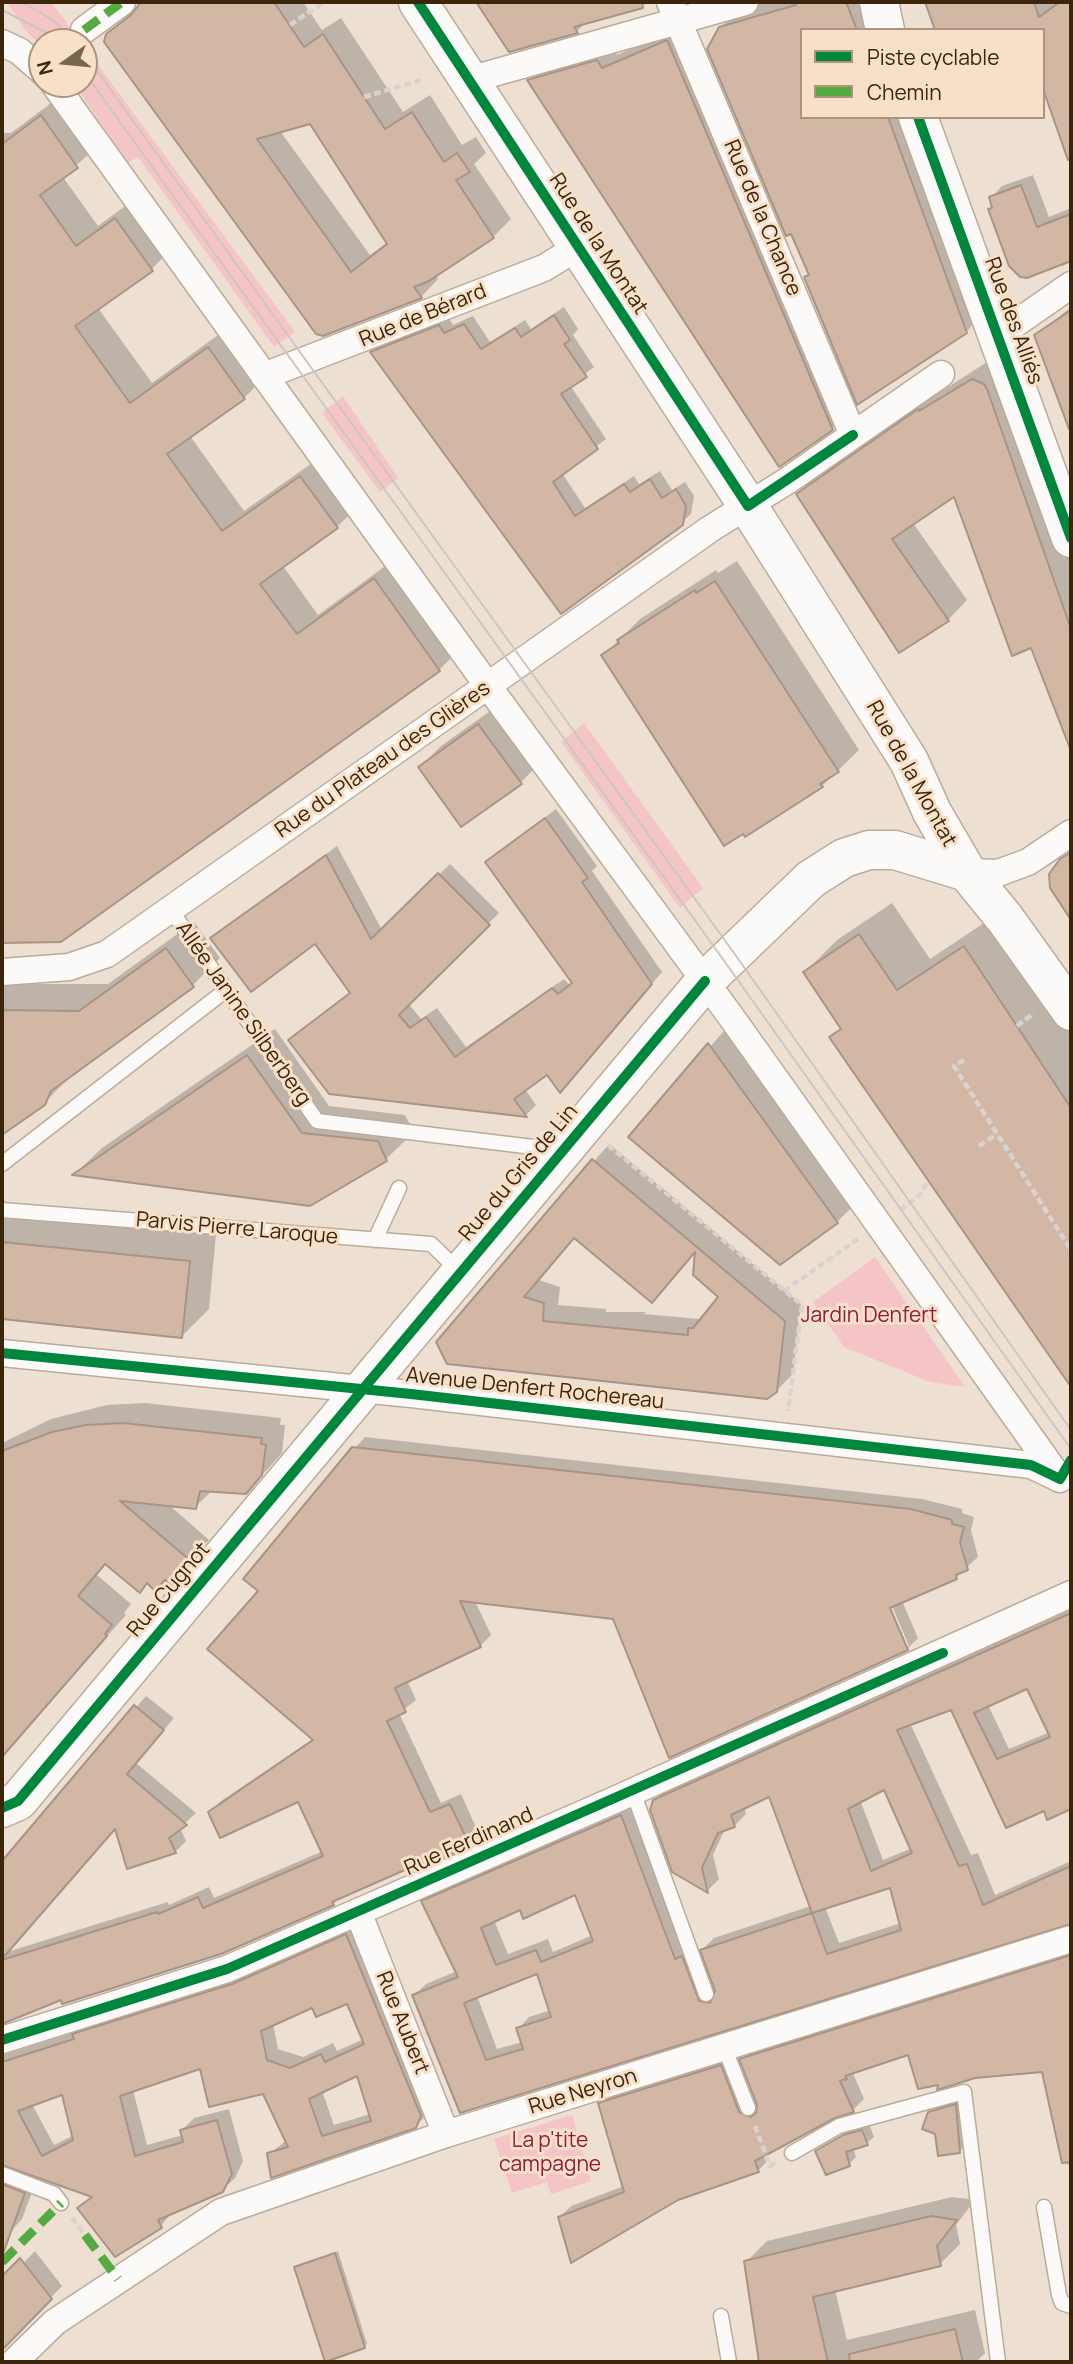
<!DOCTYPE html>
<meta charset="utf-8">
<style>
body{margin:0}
#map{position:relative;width:1073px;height:2364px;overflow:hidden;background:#ede0d3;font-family:Manrope,sans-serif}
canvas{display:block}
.frame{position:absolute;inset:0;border:4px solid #3b250b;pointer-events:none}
.legend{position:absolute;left:800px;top:28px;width:245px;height:91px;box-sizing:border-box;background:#f8e0c8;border:2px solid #ac957c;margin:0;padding:9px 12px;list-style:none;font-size:21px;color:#3b250b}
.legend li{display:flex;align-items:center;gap:14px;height:35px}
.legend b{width:35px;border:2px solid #ac957c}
.north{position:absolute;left:28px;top:28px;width:70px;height:70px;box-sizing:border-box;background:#f8e0c8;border:2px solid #ac957c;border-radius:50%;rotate:255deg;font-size:19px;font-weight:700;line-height:28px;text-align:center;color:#3b250b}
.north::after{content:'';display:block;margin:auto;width:24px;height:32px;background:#796651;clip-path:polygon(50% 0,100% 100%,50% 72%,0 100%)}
</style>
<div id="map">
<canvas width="1073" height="2364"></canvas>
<div class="frame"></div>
<ul class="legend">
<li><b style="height:9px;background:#00873e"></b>Piste cyclable</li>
<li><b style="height:9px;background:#55aa41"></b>Chemin</li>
</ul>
<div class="north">N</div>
</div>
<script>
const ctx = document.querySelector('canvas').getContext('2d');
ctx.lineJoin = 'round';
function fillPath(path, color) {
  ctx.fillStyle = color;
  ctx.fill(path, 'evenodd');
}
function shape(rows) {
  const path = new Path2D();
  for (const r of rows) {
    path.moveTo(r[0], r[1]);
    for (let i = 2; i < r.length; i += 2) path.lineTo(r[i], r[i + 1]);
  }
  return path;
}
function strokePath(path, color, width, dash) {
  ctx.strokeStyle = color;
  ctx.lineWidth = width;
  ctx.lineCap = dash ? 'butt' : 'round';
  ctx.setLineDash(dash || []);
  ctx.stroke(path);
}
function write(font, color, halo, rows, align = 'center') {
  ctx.font = font + ' Manrope,sans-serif';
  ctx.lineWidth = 6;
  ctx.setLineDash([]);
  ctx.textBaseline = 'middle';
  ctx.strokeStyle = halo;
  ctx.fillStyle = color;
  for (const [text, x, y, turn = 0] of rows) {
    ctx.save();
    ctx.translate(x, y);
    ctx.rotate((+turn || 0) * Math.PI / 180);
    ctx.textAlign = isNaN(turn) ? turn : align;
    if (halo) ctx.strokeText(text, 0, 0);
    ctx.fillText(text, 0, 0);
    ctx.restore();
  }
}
fillPath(shape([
 [7,2,51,2,81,42,42,42,42,45,27,33],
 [84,46,295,332,274,347,138,157,128,163,83,97,75,84,84,84],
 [343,396,398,478,380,492,322,413],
 [584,723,703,888,680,908,561,742],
 [875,1257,965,1387,930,1382,844,1347,813,1302],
 [572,2115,591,2181,551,2194,547,2182,512,2193,494,2139]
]), '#f5c4c6');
fillPath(shape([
 [142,2,303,2,322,30,341,18,403,112,430,95,462,145,476,137,486,153,474,164,511,219,493,237,435,275,438,279,421,297,323,334,309,324,106,42,107,34],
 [310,122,388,242,370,255,280,131],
 [478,2,653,2,586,22,577,31,509,50],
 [765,2,871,2,881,30,802,30,802,117,913,117,984,313,966,332,806,278,810,273,791,232,720,28,739,9],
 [927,2,1071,2,1071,150,1043,30,938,30],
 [681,27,847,414,832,428,779,465,529,80,543,66,611,47,617,55],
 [62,95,98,146,63,177,98,226,136,198,172,248,152,269,98,308,152,383,229,327,265,377,244,398,190,436,244,511,322,456,358,506,337,527,283,566,318,615,395,559,460,649,439,670,61,941,2,942,2,133,11,133],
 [1033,175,1049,217,1071,208,1071,261,1063,266,990,209,994,206,991,198,1002,186],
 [564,307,578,329,573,335,594,367,570,385,606,439,562,473,585,508,634,476,639,484,660,471,672,490,685,482,694,496,691,514,681,523,561,612,372,352,381,343,448,317,453,325,473,316,490,342,525,320,531,329],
 [1071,307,1071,431,1036,336],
 [987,362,1071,553,1071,752,1032,646,955,495,913,523,967,600,948,620,899,651,798,494,817,475,938,391,939,393],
 [737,561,859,750,822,786,603,656,640,619,716,570,718,573],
 [500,704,541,762,520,783,420,767,441,746],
 [556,809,597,866,592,871,662,972,561,1091,548,1072,525,1089,536,1105,526,1115,330,1093,290,1040,351,991,316,941,212,938,337,846,382,930,450,864,499,913,408,1003,421,1019,437,1008,466,1047,564,979,570,985,573,982,487,862],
 [892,903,930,959,996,915,1071,1027,1071,1377,1068,1379,831,1038,842,1027,805,972,837,940],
 [194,922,220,958,193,985,74,1073,44,1103,2,1133,2,984,108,984],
 [730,1024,858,1201,837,1222,631,1137],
 [275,1029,329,1106,405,1115,414,1132,386,1159,76,1173,102,1148],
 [609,1144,801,1304,793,1374,776,1391,438,1343],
 [575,1237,652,1301,697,1250,721,1297,699,1319,644,1314,646,1312,606,1312,606,1309,558,1305,560,1287,539,1280],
 [2,1197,13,1213,216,1234,209,1309,182,1336,2,1317],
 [145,1403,281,1418,280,1425,285,1425,282,1453,246,1493,213,1490,195,1507,168,1504,209,1540,170,1583,165,1578,148,1582,140,1591,107,1563,97,1575,131,1604,124,1613,126,1615,10,1745,2,1737,2,1443,51,1419,107,1405],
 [365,1437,922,1499,962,1509,962,1513,974,1517,971,1530,978,1557,956,1577,902,1601,918,1638,907,1649,670,1756,614,1617,475,1601,491,1635,480,1646,407,1680,416,1700,399,1713,441,1803,461,1794,479,1834,469,1845,408,1866,340,1897,333,1904,62,1998,2,2023,2,1864,146,1696,174,1718,136,1763,196,1813,180,1828,186,1841,175,1852,117,1827,7,1952,168,1902,169,1905,209,1887,214,1898,323,1851,299,1799,210,1812,221,1801,314,1738,260,1591,354,1449],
 [889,1599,909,1646,905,1646,885,1601],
 [1071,1608,1071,1807,1048,1818,1045,1808,1007,1826,952,1708,910,1723,971,1855,978,1853,995,1895,1071,1861,1071,1922,461,2111,414,1996,426,1984,457,1971,423,1902,435,1890,633,1804,711,1990,717,1991,702,1950,714,1938,811,1906,770,1795,744,1807,746,1814,734,1826,725,1829,713,1855,719,1879,708,1890,674,1871,655,1801,667,1789,694,1776],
 [1028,1687,1050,1732,1009,1749,988,1705],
 [885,1788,912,1848,883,1860,860,1800],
 [891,1886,901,1923,839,1943,825,1907],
 [576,1893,593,1935,553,1952,548,1939,508,1954,494,1920,520,1908],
 [538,1972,551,2010,529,2017,518,2029,522,2042,497,2049,477,1996],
 [358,1924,428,2114,415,2126,269,2154,287,2140,264,2092,201,2067,133,2090,147,2145,183,2135,182,2130,194,2118,229,2109,243,2161,235,2178,222,2190,172,2212,161,2226,80,2208,93,2196,6,2163,5,2168,36,2181,22,2219,11,2231,2,2228,2,2055,78,2031,86,2023],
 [348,2001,364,2039,337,2051,333,2043,303,2057,278,2049,273,2023,313,2006],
 [358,2074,370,2114,334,2125,322,2091],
 [64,2093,74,2135,54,2145,32,2104],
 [1071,1948,1071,2167,1064,2161,1044,2070,941,2083,909,2052,852,2071,864,2099,853,2110,834,2116,767,2153,769,2159,758,2171,560,2217,571,2206,624,2186,600,2104,612,2092,733,2054,751,2101,759,2104,741,2059,753,2048],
 [963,2098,966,2144,959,2152,936,2133,930,2113,938,2105],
 [869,2124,874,2137,867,2143,853,2148,856,2157,849,2164,817,2151,851,2129],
 [952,2197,975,2200,956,2225,960,2244,940,2264,835,2290,847,2340,975,2310,985,2353,976,2362,754,2362,760,2357,746,2262,767,2241],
 [35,2251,62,2286,2,2348,2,2285],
 [338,2251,367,2344,364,2347,296,2267]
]), '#0003');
const building = shape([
 [141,2,274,2,304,47,323,34,385,129,412,112,444,162,457,153,470,172,456,180,494,238,429,281,414,287,422,298,323,336,316,334,104,42,106,34,131,15,141,2],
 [310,124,387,244,351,272,257,139,310,124],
 [476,2,642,2,643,8,574,27,578,33,509,52,476,2],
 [795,2,846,2,857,30,802,30,802,117,888,117,967,333,857,405,804,277,809,275,791,234,786,236,707,49,719,27,796,5,795,2],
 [925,2,1034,2,1039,17,1060,2,1071,2,1071,159,1068,160,1043,89,1043,30,935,30,925,2],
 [667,40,833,430,779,467,527,80,597,60,602,68,667,40],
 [41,115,78,168,40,195,76,246,115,218,153,271,75,326,130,403,208,347,245,399,167,454,222,531,300,476,338,528,260,584,297,634,374,578,440,671,61,942,2,943,2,144,41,115],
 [1021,185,1037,227,1071,214,1071,261,1027,278,1020,277,1009,266,988,209,992,208,989,197,1021,185],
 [1071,310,1071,428,1069,429,1034,335,1071,310],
 [554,315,570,340,564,344,587,377,561,394,598,449,553,482,575,516,624,484,630,492,650,479,662,498,676,489,686,506,683,525,561,614,370,352,439,325,444,333,464,324,481,349,515,328,521,337,554,315],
 [972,379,984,384,987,389,1071,629,1071,751,1031,648,1012,656,954,497,892,539,949,621,899,653,796,494,918,409,919,411,972,379],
 [715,581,839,772,820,784,823,787,745,837,743,834,724,846,601,655,619,643,617,640,695,590,696,593,715,581],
 [478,724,522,784,461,827,418,767,478,724],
 [545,818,588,878,582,882,652,984,560,1093,547,1075,514,1099,527,1117,329,1094,288,1040,350,993,315,944,251,992,210,938,326,855,371,939,438,873,490,925,399,1015,410,1028,426,1017,455,1057,552,988,558,994,572,983,485,862,545,818],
 [1071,852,1071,920,1050,888,1049,874,1060,859,1071,852],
 [859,934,897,990,964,946,1071,1108,1071,1387,829,1037,841,1029,803,972,859,934],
 [166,948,194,987,51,1091,45,1105,2,1135,2,1010,79,1011,166,948],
 [708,1043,838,1223,780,1265,628,1137,708,1043],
 [247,1055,302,1133,378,1141,387,1161,310,1206,72,1175,247,1055],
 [592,1159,785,1321,777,1392,767,1399,447,1364,436,1342,592,1159],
 [574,1238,652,1303,695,1252,693,1275,718,1297,693,1328,688,1328,688,1335,543,1321,544,1303,524,1297,574,1238],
 [2,1242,190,1261,182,1338,2,1319,2,1242],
 [123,1423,262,1438,261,1444,266,1445,262,1475,246,1494,200,1491,196,1509,120,1501,191,1561,170,1585,165,1580,155,1591,147,1583,140,1593,105,1564,78,1596,112,1625,105,1634,107,1636,2,1757,2,1451,52,1432,86,1425,123,1423],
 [352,1447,911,1509,952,1520,952,1524,964,1527,960,1542,968,1570,956,1575,957,1579,890,1608,908,1650,669,1758,613,1619,460,1601,481,1647,395,1688,406,1712,387,1721,430,1812,450,1804,470,1846,409,1873,407,1869,332,1902,334,1905,221,1954,62,2004,61,2000,2,2024,2,1960,157,1912,158,1914,198,1897,203,1908,323,1856,298,1802,220,1838,208,1812,313,1740,207,1649,258,1591,243,1579,352,1447],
 [1071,1613,1071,1809,1047,1820,1044,1811,1006,1828,951,1710,897,1730,959,1866,967,1864,983,1905,1071,1866,1071,1924,460,2113,412,1995,458,1977,421,1901,621,1815,675,1959,682,1956,699,2001,710,2003,715,1991,700,1950,812,1913,769,1797,731,1815,735,1827,718,1833,702,1868,708,1893,672,1872,650,1810,653,1800,1071,1613],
 [1027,1689,1050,1737,997,1759,974,1713,1027,1689],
 [884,1790,912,1853,871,1871,848,1809,884,1790],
 [890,1888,901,1930,827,1954,812,1913,890,1888],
 [575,1895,593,1941,541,1962,536,1950,496,1965,481,1928,520,1910,523,1919,575,1895],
 [537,1974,551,2017,516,2028,523,2049,486,2060,464,2003,537,1974],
 [134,1705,164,1730,127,1774,187,1825,169,1838,176,1853,127,1869,115,1829,2,1959,2,1861,134,1705],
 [346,1934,421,2116,416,2128,271,2178,267,2153,288,2147,263,2094,209,2107,200,2069,120,2096,135,2156,183,2142,180,2130,217,2120,232,2174,223,2192,158,2220,162,2228,115,2257,77,2208,92,2197,2,2165,2,2062,74,2039,72,2034,232,1984,346,1934],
 [347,2004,364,2044,325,2062,321,2054,290,2068,267,2060,261,2031,312,2008,316,2017,347,2004],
 [357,2076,371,2121,322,2136,309,2099,357,2076],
 [62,2095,73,2140,42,2156,18,2111,62,2095],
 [1071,1955,1071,2162,1062,2163,1042,2072,975,2078,937,2090,938,2085,918,2089,908,2055,845,2076,847,2079,840,2081,854,2112,835,2118,755,2161,759,2172,678,2200,571,2263,558,2217,624,2192,598,2103,721,2065,739,2112,751,2117,756,2113,757,2105,739,2059,1071,1955],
 [956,2104,960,2153,938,2156,935,2134,922,2129,928,2112,956,2104],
 [862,2130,868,2145,846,2152,850,2166,826,2175,815,2151,843,2135,862,2130],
 [2,2184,25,2193,4,2251,2,2250,2,2184],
 [931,2216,957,2220,937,2246,941,2266,813,2297,828,2362,759,2362,744,2261,931,2216],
 [335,2253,365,2348,325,2362,294,2267,335,2253],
 [20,2258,52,2299,2,2350,2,2276,20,2258],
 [955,2329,963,2362,850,2362,849,2354,955,2329]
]);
fillPath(building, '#d3b7a5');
strokePath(building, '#a79487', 2);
const lane = shape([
 [171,910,317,1121,558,1150],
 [2,1164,226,990],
 [2,1210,431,1244,459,1271],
 [375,1240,399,1188],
 [633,1792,706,1994],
 [725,2049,748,2108],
 [792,2153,839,2126,964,2092,998,2362],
 [2,2174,54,2194,61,2203],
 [1044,2207,1059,2295,1062,2303,1071,2306],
 [721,2316,729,2362]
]);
const street = shape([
 [670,2,853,435],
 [84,30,122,2],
 [2,43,19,51,42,71],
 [469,80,745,2],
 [54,84,488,686,732,1018,1060,1479],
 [999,335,1071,285],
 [264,376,544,268,578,247],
 [967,872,998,873,1028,862,1071,833],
 [2,972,69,967,107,954,710,529,787,481,941,374],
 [2,1353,411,1394,1031,1465,1058,1478],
 [358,1912,446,2134],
 [2,2040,227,1969,610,1802,1071,1594],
 [14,2362,55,2322,221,2212,446,2134,1071,1939]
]);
const secondary = shape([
 [418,2,748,506,909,761,932,812,967,872,1006,920,1071,1011],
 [879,2,885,30],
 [918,117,1071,538],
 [2,1808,18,1801,705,981,811,879,844,858,869,850,895,850,967,872]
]);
strokePath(lane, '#bbab99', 17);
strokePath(street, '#bbab99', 29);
strokePath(secondary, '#bbab99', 41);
strokePath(shape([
 [290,25,324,2],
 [364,97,421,80],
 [1017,1026,1034,1013],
 [964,1060,954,1066,1071,1250],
 [608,1145,802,1305,788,1411],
 [979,1146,997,1134],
 [900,1210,917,1198,928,1182],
 [784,1291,858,1239],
 [755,2126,770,2166,777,2162],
 [72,2218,85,2235]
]), '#d8d3ce', 4.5, [7, 3.5]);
strokePath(lane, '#fcfaf8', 14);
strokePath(street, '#fcfaf8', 26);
strokePath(secondary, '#fcfaf8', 38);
strokePath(shape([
 [22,2,53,20,75,42],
 [2,10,45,32,55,42],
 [84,53,734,953,1071,1430],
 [84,72,725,962,1071,1449]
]), '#cbc6c1', 2);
strokePath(shape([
 [84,30,122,2],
 [85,2235,118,2279],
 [2,2262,61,2203]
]), '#55aa41', 9, [18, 9]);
strokePath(shape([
 [418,2,748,506,853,435],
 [918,117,1071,538],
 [2,1353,411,1394,1031,1465,1060,1479,1071,1460],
 [2,1808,18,1801,705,981],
 [2,2040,227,1969,943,1653]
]), '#00873e', 10);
write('21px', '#3b250b', '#f8e0c8', [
 ["Rue de la Chance",762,218,67],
 ["Rue de la Montat",598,244,57],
 ["Rue de Bérard",423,316,-22],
 ["Rue des Alliés",1013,321,70],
 ["Rue du Plateau des Glières",383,760,-35],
 ["Rue de la Montat",911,774,61],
 ["Allée Janine Silberberg",243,1014,55],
 ["Rue du Gris de Lin",519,1173,-50],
 ["Parvis Pierre Laroque",237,1229,5],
 ["Avenue Denfert Rochereau",535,1389,6],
 ["Rue Cugnot",169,1590,-50],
 ["Rue Ferdinand",469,1842,-24],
 ["Rue Aubert",402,2023,68],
 ["Rue Neyron",583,2092,-17]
]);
write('21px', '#8e1b41', '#f8e0c8', [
 ["Jardin Denfert",869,1316],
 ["La p'tite",550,2141],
 ["campagne",550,2165]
]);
</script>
